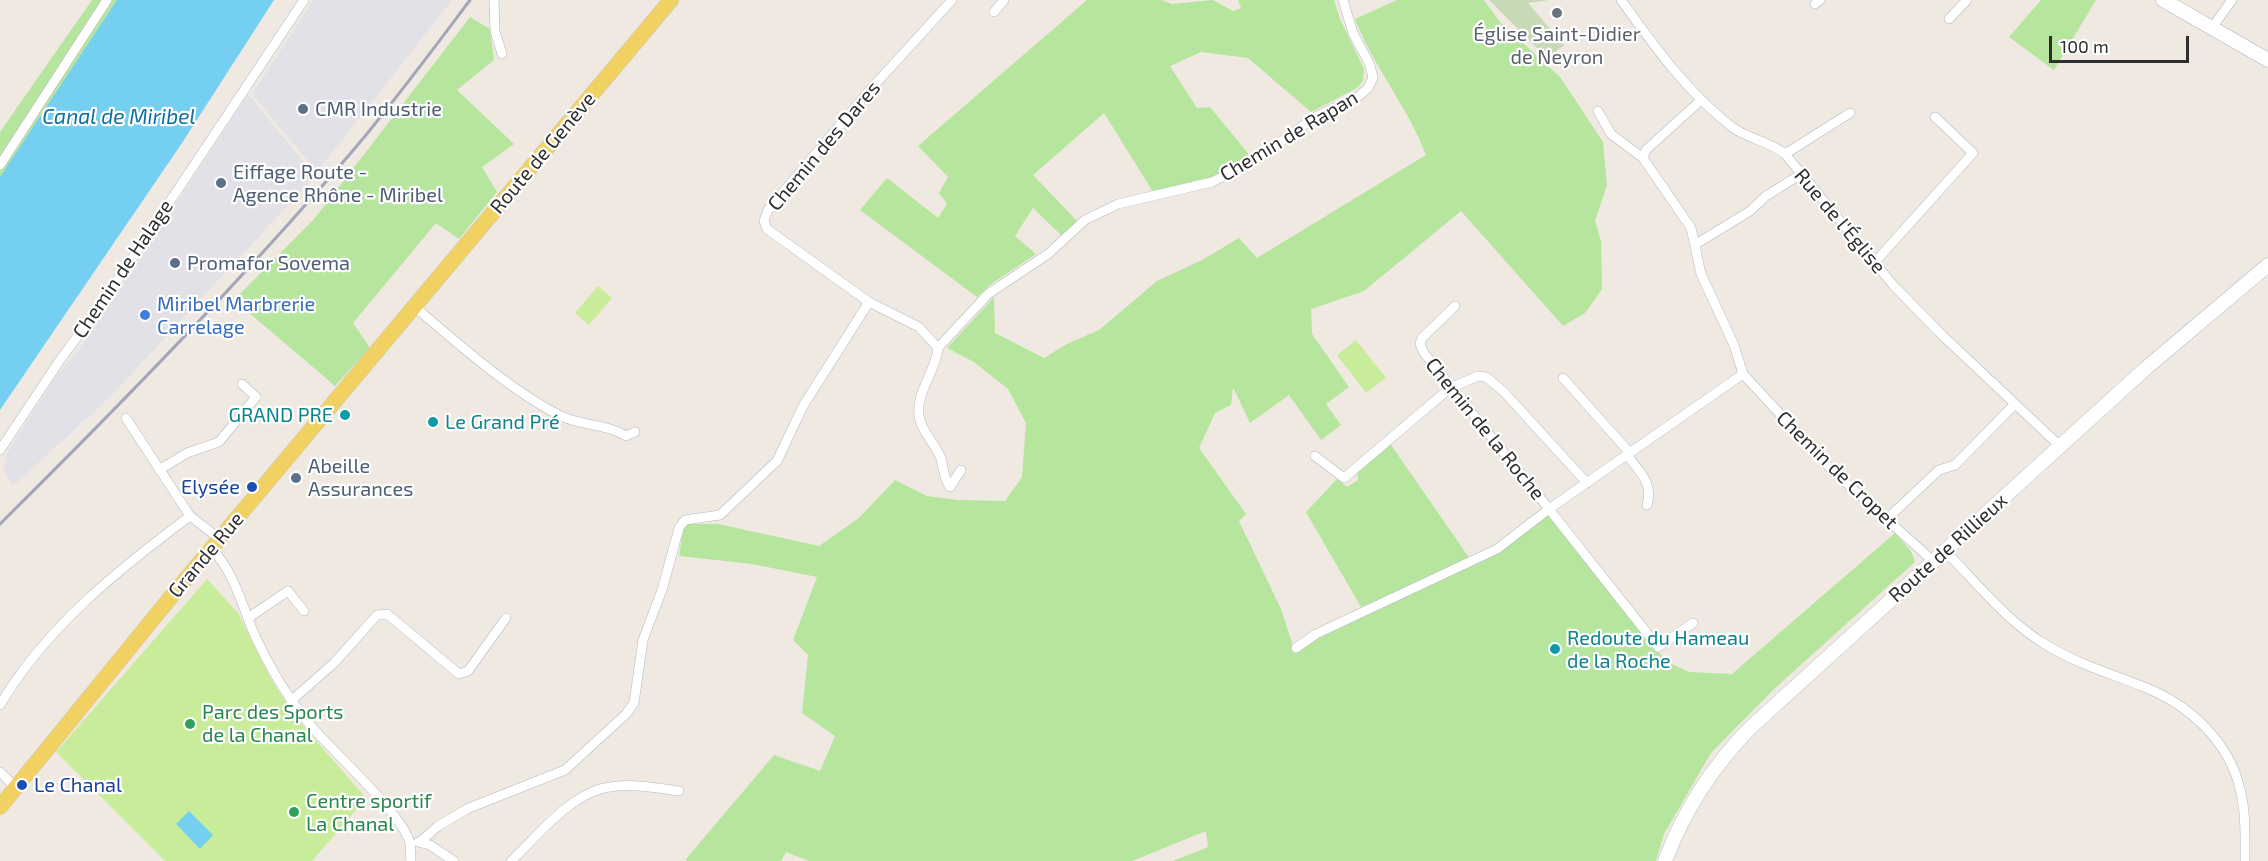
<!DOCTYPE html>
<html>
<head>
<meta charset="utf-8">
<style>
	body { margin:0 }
	#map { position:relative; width:2268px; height:861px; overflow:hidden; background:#efe9e1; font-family:"Exo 2",sans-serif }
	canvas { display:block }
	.scale { position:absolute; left:2049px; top:36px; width:140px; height:27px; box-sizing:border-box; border:3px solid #2e2e2e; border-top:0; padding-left:8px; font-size:18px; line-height:21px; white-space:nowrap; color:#2e2e2e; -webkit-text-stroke:4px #fff; paint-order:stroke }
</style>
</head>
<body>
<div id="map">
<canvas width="2268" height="861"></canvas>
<div class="scale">100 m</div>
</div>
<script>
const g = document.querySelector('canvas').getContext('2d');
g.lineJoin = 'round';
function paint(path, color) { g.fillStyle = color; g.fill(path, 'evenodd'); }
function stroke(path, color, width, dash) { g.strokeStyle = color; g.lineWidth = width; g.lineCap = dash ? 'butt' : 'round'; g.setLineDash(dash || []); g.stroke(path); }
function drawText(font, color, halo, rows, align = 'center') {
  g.font = font + ' "Exo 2",sans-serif'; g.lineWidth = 4.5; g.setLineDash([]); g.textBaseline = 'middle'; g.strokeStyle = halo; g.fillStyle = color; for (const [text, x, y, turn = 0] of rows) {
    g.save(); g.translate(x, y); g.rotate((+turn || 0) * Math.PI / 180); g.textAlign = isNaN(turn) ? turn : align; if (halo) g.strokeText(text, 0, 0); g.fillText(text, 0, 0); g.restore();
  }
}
paint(new Path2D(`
	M314,0h138l-135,172 -65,-78z
	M248,94l67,82 -205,221 -97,89 -9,-16 2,-14 5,-10 46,-71 20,-23 51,-75z`), '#e3e1e8');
paint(new Path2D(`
	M92,0h33l-125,182v-50z
	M1087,0h74l11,4 41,-4 20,11 8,-3 -3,-8h96l6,19 24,50 -1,12 -6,7 -46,24 -63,-54 -47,-6 -31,14 27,42 13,-1 41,50 -42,23 -54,15 -51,-82 -71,62 45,47 -15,15 -30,-29 -18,28 21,18 -45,30 -14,13 -117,-87 27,-32 51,40 9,-14 -8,-11 9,-16 -30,-31z
	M1397,0h87l16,22 60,55 43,65 4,43 -12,36 6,20 1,48 -17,24 -22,13 -102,-115 -97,80 -53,18 1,25 37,53 -23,17 15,21 -20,15 -32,-45 -39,28 -17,-36 -2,18 -16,8 -16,35 47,66 -7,7 42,88 12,37h10l170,-83 75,-49 118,147 23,11 43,2 163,-141 16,18 4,11 -141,127 -63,64 -47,81 -8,27h-483l35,-14 -2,-16 -74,30h-323l-23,-9 -5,9h-94l-1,-2 88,-104 46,16 15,-35 -33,-23 6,-58 -15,-15 24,-63 -65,-13 -73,-8 5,-32h34l101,22 40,-28 36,-38 32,16 30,4 48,1 17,-24 4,-54 -18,-34 -34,-27 -27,-14 47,-51 1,36 49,25 23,-14 32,-14 58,-49 45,-21 37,-22 18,20 169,-103c-18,-48 -53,-89 -71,-136z
	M2041,0h55l-42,70 -45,-33z
	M470,17l20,12 4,31 -37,30 57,54 -32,23 15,25 -38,47 -23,-16 -83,100 17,25 -35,38 -101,-86 81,-82z
	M1389,442l81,117 -109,48 -55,-95 31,-33 10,8 11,-7 -1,-11z`), '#b6e59e');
paint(new Path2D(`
	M1489,0h60l-21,3 36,42 -17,13z`), '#c8d9b8');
paint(new Path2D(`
	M598,286l14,12 -23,27 -14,-12z
	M1356,340l30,38 -20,15 -29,-38z
	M207,579l31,34 32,64 22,36 74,85 -54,63h-147l-109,-109z`), '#c9ec9a');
paint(new Path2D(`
	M117,0h157l-94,146 -180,264v-233z
	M189,811l24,24 -13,14 -24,-25z`), '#75cff0');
const street = new Path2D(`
	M494,0l1,31 7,23
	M952,0l-83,91 -101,119 -4,11 3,8 102,73 50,25 19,21 50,-54 60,-40 37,-34 33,-16 94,-22 48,-25 55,-40 44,-21 9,-8 5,-10 -3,-13 -17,-32 -10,-33
	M1621,0c33,46 66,92 111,127 16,12 37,14 53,27l109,132 49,50 118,111
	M1815,4l5,-4
	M994,12l10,-12
	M1949,19l18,-19
	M2212,28l20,-28
	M1700,101l-54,49 -3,8 48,70 10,46 33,71 9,29 88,95 102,92
	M1598,111l13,23 32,24
	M1785,154l65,-41
	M0,165l107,-165
	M1696,244l54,-33 16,-15 35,-22
	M1875,262l98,-109 -38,-36
	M414,306c43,37 97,85 147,110 21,10 46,8 65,20l9,-4
	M1455,306l-33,32 -2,6 4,9 125,156 194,-135
	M938,348c-2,23 -22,44 -19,67 1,14 15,28 21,41 4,10 3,23 10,31l11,-17
	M1563,378l67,75
	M126,418l64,98 30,23
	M0,450l58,-87 55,-76 191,-287
	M1627,455c12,16 27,29 20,50
	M1315,456l29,22 106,-90 28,-12 8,1 18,15 83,91
	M159,470l28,-17 32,-11 37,-45 -14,-13
	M1888,518l51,-48 16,-5 60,-61
	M212,549c24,26 30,58 44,89 14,30 30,57 50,82 24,30 95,91 104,123 1,5 0,12 1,18
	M1945,551c32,32 63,72 103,95 30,18 64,28 96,41 44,17 85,54 96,102 6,23 5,48 5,72
	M248,618l40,-27 16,20
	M1296,648l20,-14 181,-85 52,-40 109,138 35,-24
	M291,701l43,-38 43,-48 10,-1 72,60 9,-3 38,-53
	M0,705c46,-78 119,-136 190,-189
	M0,772l14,14
	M421,841l17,-15 31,-18 96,-38 61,-56 8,-11 9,-63 19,-50 17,-62 6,-8 35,-5 57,-54 26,-55 66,-104
	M418,842l12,3 24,16
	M511,861c27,-25 60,-69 99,-74 22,-4 47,1 69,4`);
const secondary = new Path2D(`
	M2163,0l105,60
	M1665,861c19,-51 47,-94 85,-133l395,-359 123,-104`);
const primary = new Path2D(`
	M0,807l175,-215 496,-592`);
stroke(street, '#b4b7c1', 10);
stroke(secondary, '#b4b7c1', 15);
stroke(primary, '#c9c9c9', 16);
stroke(street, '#fff', 9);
stroke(secondary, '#fff', 14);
stroke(primary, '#f2d163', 15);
stroke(new Path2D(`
	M0,524c121,-120 239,-241 350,-370 42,-49 81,-102 120,-154`), '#a3a6b8', 3);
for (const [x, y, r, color] of [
	[1557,13,6,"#6b7280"],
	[303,109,6,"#5c6f8a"],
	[221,183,6,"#5c6f8a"],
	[175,263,6,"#5c6f8a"],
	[145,315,6,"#3f7fe0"],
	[345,415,6,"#0f9aa8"],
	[433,422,6,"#0f9aa8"],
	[296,478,6,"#5c6f8a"],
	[252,487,6,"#1a4fb4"],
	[1555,649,6,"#0f9aa8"],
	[190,724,6,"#2e9e5b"],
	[22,785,6,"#1a4fb4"],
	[294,812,6,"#2e9e5b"]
]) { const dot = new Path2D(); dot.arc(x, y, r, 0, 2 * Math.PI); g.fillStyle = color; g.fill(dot); stroke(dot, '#fff', 2); }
drawText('20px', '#5b616d', '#fff', [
	["Église Saint-Didier",1557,34],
	["de Neyron",1557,57]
]);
drawText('20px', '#4e5e75', '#fff', [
	["CMR Industrie",315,109],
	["Eiffage Route -",233,172],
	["Agence Rhône - Miribel",233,195],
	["Promafor Sovema",187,263],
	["Abeille",308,466],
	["Assurances",308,489]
], 'left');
drawText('20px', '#2e2e2e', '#fff', [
	["Chemin de Rapan",1289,136,-31],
	["Chemin des Dares",824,146,-50],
	["Route de Genève",543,153,-50],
	["Rue de l'Église",1840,221,50],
	["Chemin de Halage",123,269,-56],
	["Chemin de la Roche",1485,429,51],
	["Chemin de Cropet",1837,470,44],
	["Route de Rillieux",1948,548,-42],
	["Grande Rue",206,555,-50]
]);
drawText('20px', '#366cbe', '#fff', [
	["Miribel Marbrerie",157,304],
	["Carrelage",157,327]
], 'left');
drawText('20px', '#0d838f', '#fff', [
	["GRAND PRE",333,415,"right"],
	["Le Grand Pré",445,422],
	["Redoute du Hameau",1567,638],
	["de la Roche",1567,661]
], 'left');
drawText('20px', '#164399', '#fff', [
	["Elysée",240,487],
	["Le Chanal",34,785,"left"]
], 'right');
drawText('20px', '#27864d', '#fff', [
	["Parc des Sports",202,712],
	["de la Chanal",202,735],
	["Centre sportif",306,801],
	["La Chanal",306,824]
], 'left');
drawText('italic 21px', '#0d6fa3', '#fff', [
	["Canal de Miribel",119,117]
]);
</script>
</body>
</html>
